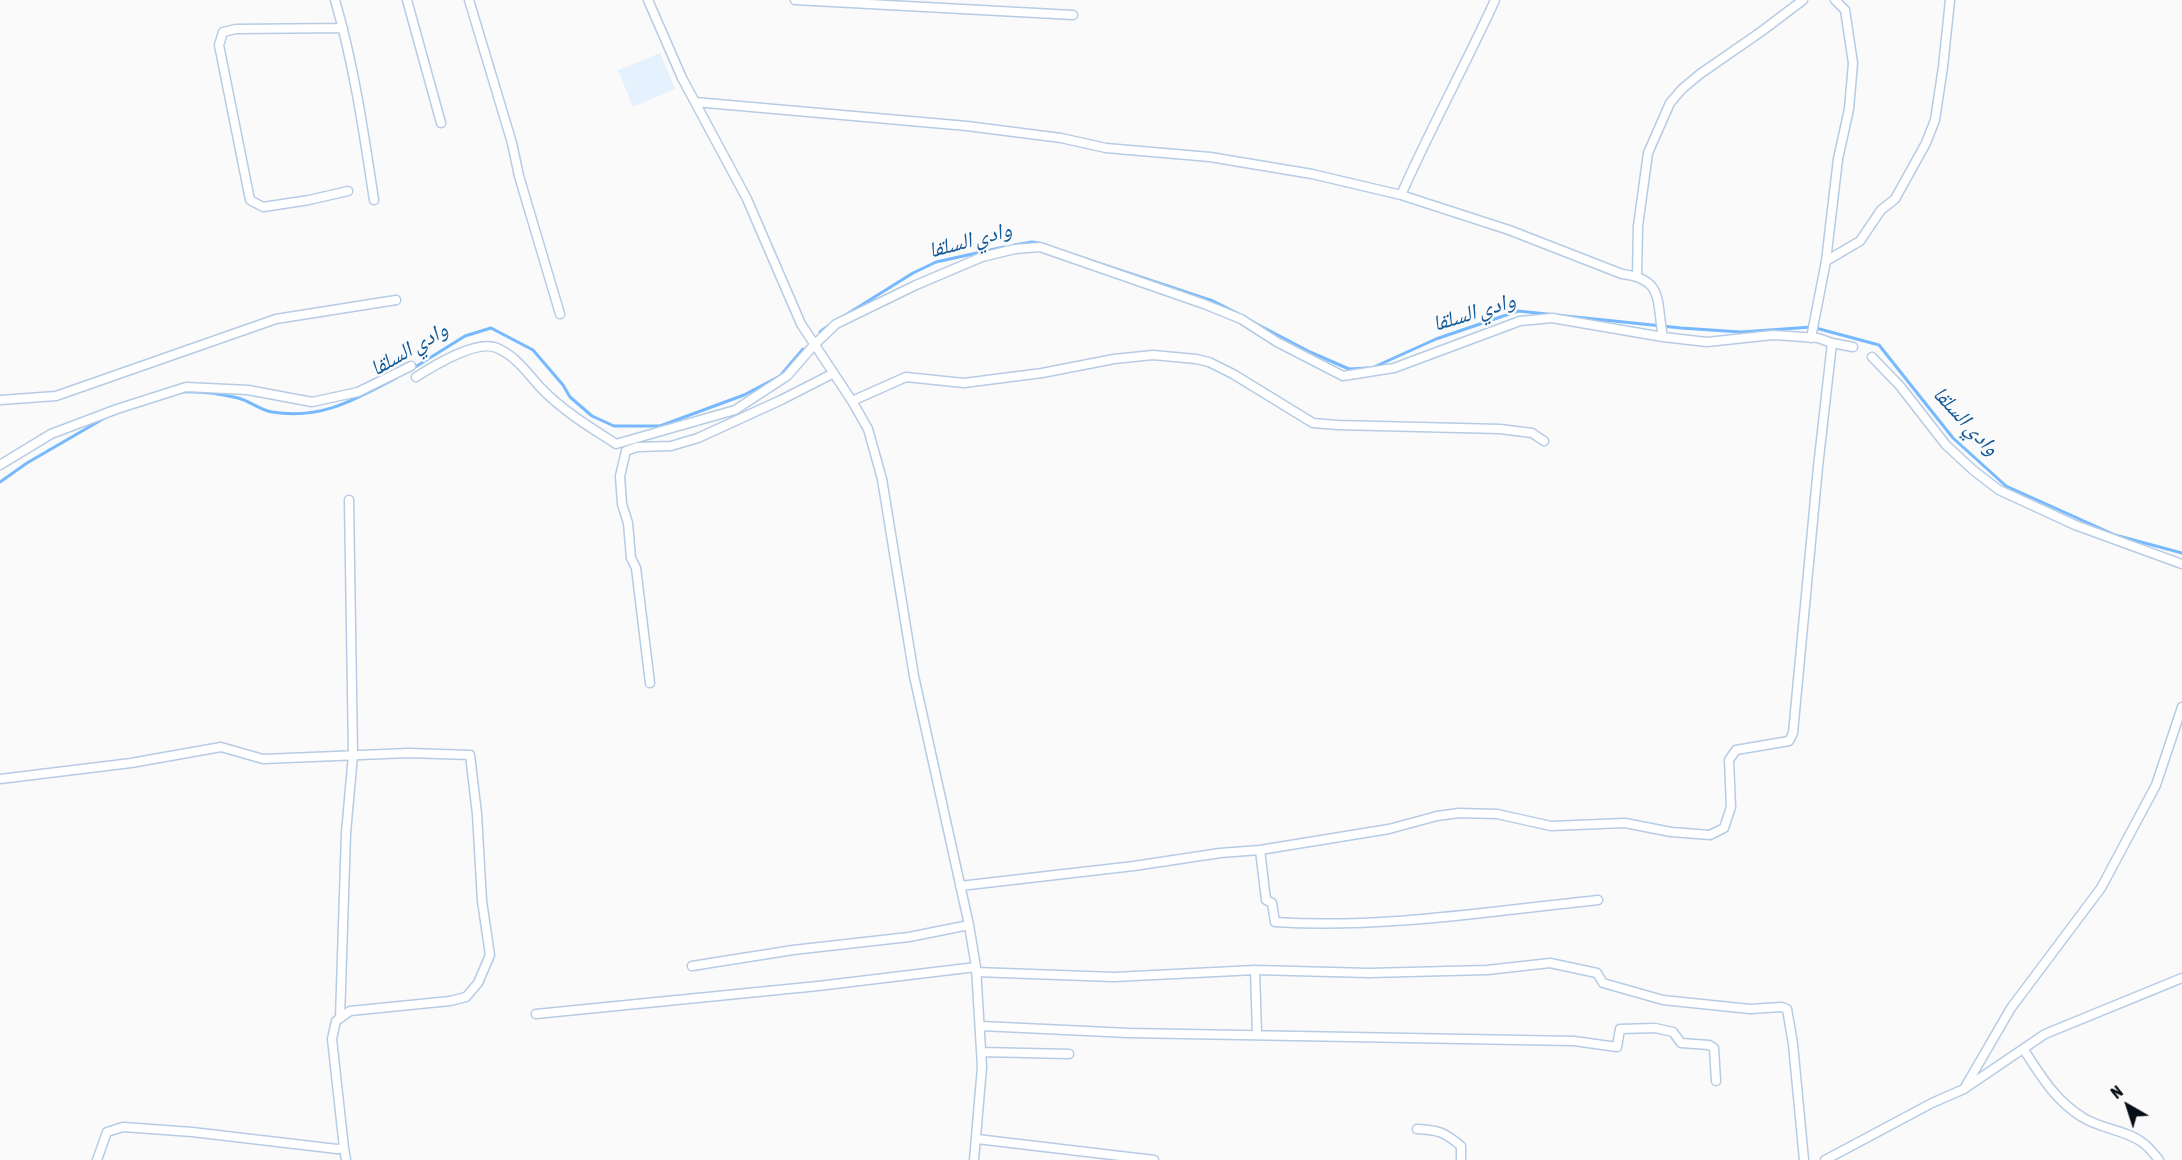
<!DOCTYPE html>
<html>
<head>
<meta charset="utf-8">
<style>
	body { margin:0 }
	#map { position:relative; width:2182px; height:1160px; overflow:hidden; background:#fafafa; font-family:"Asap Condensed",sans-serif }
	canvas { display:block }
	.north { position:absolute; left:2098px; top:1076px; width:60px; height:60px; -webkit-text-stroke:4px #fafafa; paint-order:stroke; rotate:321deg; font-size:16px; font-weight:700; line-height:24px; text-align:center; color:#070e16 }
	.north::after { content:''; display:block; margin:auto; width:21px; height:27px; background:#070e16; clip-path:polygon(50% 0,100% 100%,50% 72%,0 100%) }
</style>
</head>
<body>
<div id="map">
<canvas width="2182" height="1160"></canvas>
<div class="north">N</div>
</div>
<script>
const g = document.querySelector('canvas').getContext('2d');
g.lineJoin = 'round';
function paint(path, color) { g.fillStyle = color; g.fill(path, 'evenodd'); }
function stroke(path, color, width, dash) { g.strokeStyle = color; g.lineWidth = width; g.lineCap = dash ? 'butt' : 'round'; g.setLineDash(dash || []); g.stroke(path); }
function drawText(font, color, halo, rows, align = 'center') {
  g.font = font + ' "Asap Condensed","Noto Naskh Arabic",sans-serif'; g.lineWidth = 5; g.setLineDash([]); g.textBaseline = 'middle'; g.strokeStyle = halo; g.fillStyle = color; for (const [text, x, y, turn = 0] of rows) {
    g.save(); g.translate(x, y); g.rotate((+turn || 0) * Math.PI / 180); g.textAlign = isNaN(turn) ? turn : align; if (halo) g.strokeText(text, 0, 0); g.fillText(text, 0, 0); g.restore();
  }
}
paint(new Path2D(`
	M660,53l15,36 -42,18 -15,-37z`), '#e5f1fd');
stroke(new Path2D(`
	M1014,245l18,-3 7,1
	M1074,255l139,46 24,12
	M844,316l69,-43 23,-11 68,-15
	M1251,321l59,31 39,17 19,-1
	M820,332l8,-6
	M1374,367l62,-28 82,-28 163,17 60,4 71,-5 67,18 74,93 53,48 109,49 67,18
	M412,369l53,-33 26,-8 42,22 30,35 7,12 22,19 22,10h46l84,-31 36,-19 23,-27
	M182,392c17,-1 39,2 56,6 12,3 22,12 34,14 49,8 82,-12 124,-34
	M0,482l27,-19 81,-47`), '#77b9ff', 3);
const street = new Path2D(`
	M335,0c19,65 29,134 39,200
	M407,0l34,123
	M469,0l43,143 7,33 41,138
	M648,0l34,78 65,121 54,125 51,77 16,28 14,50 32,197 55,249 7,42 6,100 -8,93
	M795,0l278,15
	M343,28l-107,1 -13,3 -4,13 31,155 13,7 46,-7 39,-9
	M695,102l272,24 94,12 45,10 104,9 102,17 89,21 108,35 113,44c43,5 34,28 41,63
	M1401,195c29,-66 64,-129 94,-195
	M1826,261l34,-20 21,-31 14,-11 31,-56 9,-23 8,-53 7,-67
	M1637,276l1,-50 10,-73 22,-50 12,-14 18,-15 62,-43 41,-31
	M1811,338l15,-77 12,-102 11,-50 4,-46 -8,-53 -10,-10
	M1872,357l28,29 46,59 27,25 26,20 76,35 107,39
	M416,377c17,-11 61,-38 81,-29 19,8 31,26 44,40 22,23 49,39 75,56l119,-34 52,-34 27,-31 22,-21 80,-39 66,-28 33,-8 25,-2 164,57 37,15 36,23 66,34 51,-8 126,-47 32,-3 111,19 44,5 66,-7 45,3 14,5 21,4
	M0,400l56,-4 220,-77 120,-19
	M852,401l54,-24 58,6 78,-10 72,-14 39,-4 43,4 13,3 24,12 80,49 25,2 162,4 32,4 12,8
	M0,465l51,-31 66,-25 69,-22 62,3 64,12 46,-10 53,-26
	M650,683l-14,-115 -5,-10 -3,-35 -6,-19 -2,-28 6,-25 11,-4 34,-1 27,-8 83,-38 51,-26
	M0,779l131,-16 90,-16 42,12 146,-6 61,2 7,59 5,87 8,54 -12,28 -12,14 -16,4 -100,10 -14,10 -4,18 12,109 -7,1 -145,-17 -69,-5 -16,5 -10,28
	M1260,850l6,50 6,3 3,19c108,7 216,-11 323,-22
	M960,886l174,-20 86,-13 40,-3 129,-21 48,-13 22,-3 38,1 54,12 74,-3 46,9 39,3 14,-7 7,-21 -2,-47 7,-10 53,-9 4,-8 25,-266 14,-124
	M692,966l101,-16 116,-13 60,-12
	M1255,970l2,64
	M976,972l138,5 141,-7 114,3 118,-3 63,-7 47,10 6,10 60,17 87,9 32,-2 5,2 6,35 11,116
	M536,1014l282,-28 158,-19
	M340,1018l6,-185 7,-78 -4,-255
	M981,1026l148,7 445,8 43,6 3,-18 35,-1 18,4 8,11 28,2 5,3 2,33
	M2024,1050c17,26 31,50 58,67 18,12 45,13 61,26 6,4 11,11 16,17
	M982,1052l87,2
	M1964,1089l47,-81 90,-120 55,-103 26,-78
	M1417,1129c22,1 27,3 44,17v14
	M977,1139l177,21
	M344,1148l2,12
	M1825,1160l107,-57 32,-14 81,-55 137,-56`);
stroke(street, '#b6cce4', 11);
stroke(street, '#fff', 8);
drawText('italic 22px', '#115896', '#fafafa', [
	["وادي السلقا",970,240,-15],
	["وادي السلقا",1474,312,-17],
	["وادي السلقا",409,349,-30],
	["وادي السلقا",1966,421,47]
]);
</script>
</body>
</html>
